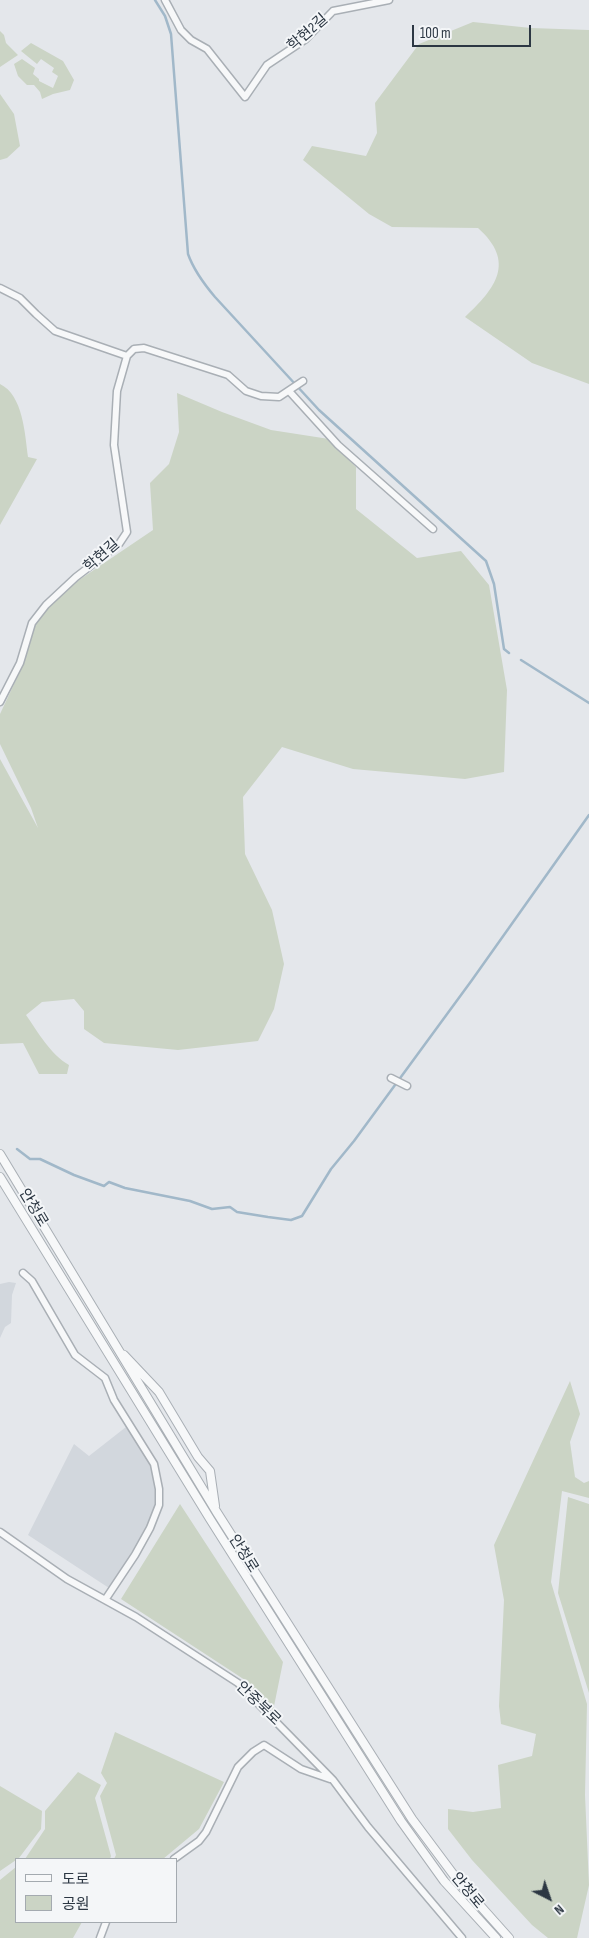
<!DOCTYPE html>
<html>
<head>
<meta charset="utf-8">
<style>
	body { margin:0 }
	#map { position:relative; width:589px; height:1938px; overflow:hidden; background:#e4e7eb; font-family:"Sofia Sans Condensed","Noto Sans KR",sans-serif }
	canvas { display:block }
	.legend { position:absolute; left:15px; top:1858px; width:162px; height:65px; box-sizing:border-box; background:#f4f6f8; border:1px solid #a4aab0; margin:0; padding:6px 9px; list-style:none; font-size:15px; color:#2c3743 }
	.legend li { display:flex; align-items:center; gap:10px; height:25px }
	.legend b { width:25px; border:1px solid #a4aab0 }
	.north { position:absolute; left:524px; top:1873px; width:50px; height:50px; -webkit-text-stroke:4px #f4f6f8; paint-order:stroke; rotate:139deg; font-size:14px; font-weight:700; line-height:20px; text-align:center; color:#2c3743 }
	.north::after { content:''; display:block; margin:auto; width:18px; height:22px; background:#2c3743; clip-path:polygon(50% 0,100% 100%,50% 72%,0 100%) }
	.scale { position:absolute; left:412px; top:25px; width:119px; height:22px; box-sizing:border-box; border:2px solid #2c3743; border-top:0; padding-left:6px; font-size:15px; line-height:18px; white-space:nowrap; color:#2c3743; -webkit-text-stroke:4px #f4f6f8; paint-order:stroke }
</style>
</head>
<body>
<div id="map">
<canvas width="589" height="1938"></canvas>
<ul class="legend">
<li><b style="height:6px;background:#f7f8f9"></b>도로</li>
<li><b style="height:14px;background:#cbd4c5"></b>공원</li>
</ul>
<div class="north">N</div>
<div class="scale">100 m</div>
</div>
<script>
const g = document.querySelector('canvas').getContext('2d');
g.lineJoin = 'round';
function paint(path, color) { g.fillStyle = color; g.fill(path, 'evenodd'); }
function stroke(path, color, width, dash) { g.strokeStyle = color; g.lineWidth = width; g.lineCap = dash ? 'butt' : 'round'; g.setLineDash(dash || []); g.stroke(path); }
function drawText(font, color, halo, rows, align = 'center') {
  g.font = font + ' "Sofia Sans Condensed","Noto Sans KR",sans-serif'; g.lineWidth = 4; g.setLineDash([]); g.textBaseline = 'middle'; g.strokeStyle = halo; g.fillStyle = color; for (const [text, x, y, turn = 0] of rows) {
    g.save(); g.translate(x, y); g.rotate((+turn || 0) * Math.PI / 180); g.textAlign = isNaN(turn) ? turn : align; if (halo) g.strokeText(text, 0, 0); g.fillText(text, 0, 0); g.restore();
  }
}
paint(new Path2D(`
	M9,1282l7,1 -4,12 -1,28 -6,4 -5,11v-54z
	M126,1427l27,38 3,26v14l-10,25 -11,21 -26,37 -81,-53 46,-91 15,12z`), '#d2d7dd');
paint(new Path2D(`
	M473,22l58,6 58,2v354l-57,-21 -67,-46c31,-29 51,-55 13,-89l-86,-1 -23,-13 -66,-54 9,-14 54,10 11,-23 -2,-30 44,-59z
	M0,31l4,4 2,8 12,12 -18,12z
	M31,43l32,18 11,19 -4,10 -17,4 -11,5 -2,-7 -6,-7h-7l-9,-9 -4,-12 8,-5 13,9 -2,6 6,5v2l14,7 5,-12 -6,-4 2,-4 -13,-9 -4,5 -16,-13z
	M0,94l14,20 6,32 -13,12 -7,2z
	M0,384c23,11 25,50 28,73l9,2 -37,66z
	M177,393l45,19 49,18 58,9 27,28v42l61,49 44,-7 28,34 18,105 -3,82 -39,7 -112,-10 -71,-22 -39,50 2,57 27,56 12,54 -10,45 -16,32 -80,9 -74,-7 -20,-14v-18l-10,-12 -32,3 -16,13c12,17 24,39 43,50l-2,9h-28l-16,-31 -23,1v-285l38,69 -7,-20 -31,-64v-30l23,-49 12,-41 13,-16 31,-28 74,-50 -3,-47 19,-19 10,-32z
	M570,1381l10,33 -10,28 5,35 9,6 5,-2v17l-27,-7 -11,91 36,122 -2,91 4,90 -12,53h-29l-16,-13 -60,-65 -24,-31v-20l25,3 28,-4 -3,-43 34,-9 4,-22 -35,-10 -2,-18 5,-106 -10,-55z
	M568,1497l21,7v189l-31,-100z
	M180,1504l103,158 -10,49 -28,-31 -124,-81z
	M115,1732l109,50 -25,47 -36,30h-49l2,-4 -16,-59 7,-13 -6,-10z
	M78,1772l23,13 -6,13 16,58 -1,3h-85l20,-30v-18z
	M0,1786l42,25 -1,18 -22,29 -19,13z
	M16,1867v55h66l-9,16h-73v-58z`), '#cbd4c5');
stroke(new Path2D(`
	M155,0l10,16 6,18 17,220c6,17 16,30 27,43l104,113 167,151 8,23 10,65 5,4
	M521,660l68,43
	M17,1149l13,10h10l34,16 30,11 5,-4 16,6 65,13 22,8 18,-2 7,5 31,5 23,3 11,-4 29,-47 23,-28 118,-161 117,-165`), '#a1b8c9', 2.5);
const minor = new Path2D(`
	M165,0l16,30 10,10 16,9 38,48 22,-32 39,-26 27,-28 56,-11
	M0,288l20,10 16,16 19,17 72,25 7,-7 10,-1 84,27 18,16 15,5 18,1 24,-16
	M289,391l49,54 95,84
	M0,702l20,-39 12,-40 14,-18 30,-28 43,-33 8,-12 -13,-87 3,-54 10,-35
	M391,1078l16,8
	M23,1273l9,8 43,74 30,23 9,22 40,64 5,25v16l-9,23 -15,27 -30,45
	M0,1532l67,47 69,38 102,66 95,97 35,47 94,111
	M174,1859l25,-18 7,-9 32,-65 15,-15 11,-7 37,24 29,10
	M100,1938l6,-16`);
const tertiary = new Path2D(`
	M0,1154l216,357 196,308 47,63 50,56
	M0,1177l210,342 191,302 43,60 52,57
	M124,1355l35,37 39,65 12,14 5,35`);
stroke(minor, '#a9afb5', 9);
stroke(tertiary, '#a9afb5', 10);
stroke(minor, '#f7f8f9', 6);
stroke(tertiary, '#f7f8f9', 8);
drawText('15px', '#2c3743', '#f4f6f8', [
	["학현2길",308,33,-41],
	["학현길",102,556,-41],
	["안청로",33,1208,59],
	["안청로",243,1554,58],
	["안중북로",258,1704,44],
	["안청로",467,1891,50]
]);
</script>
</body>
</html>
